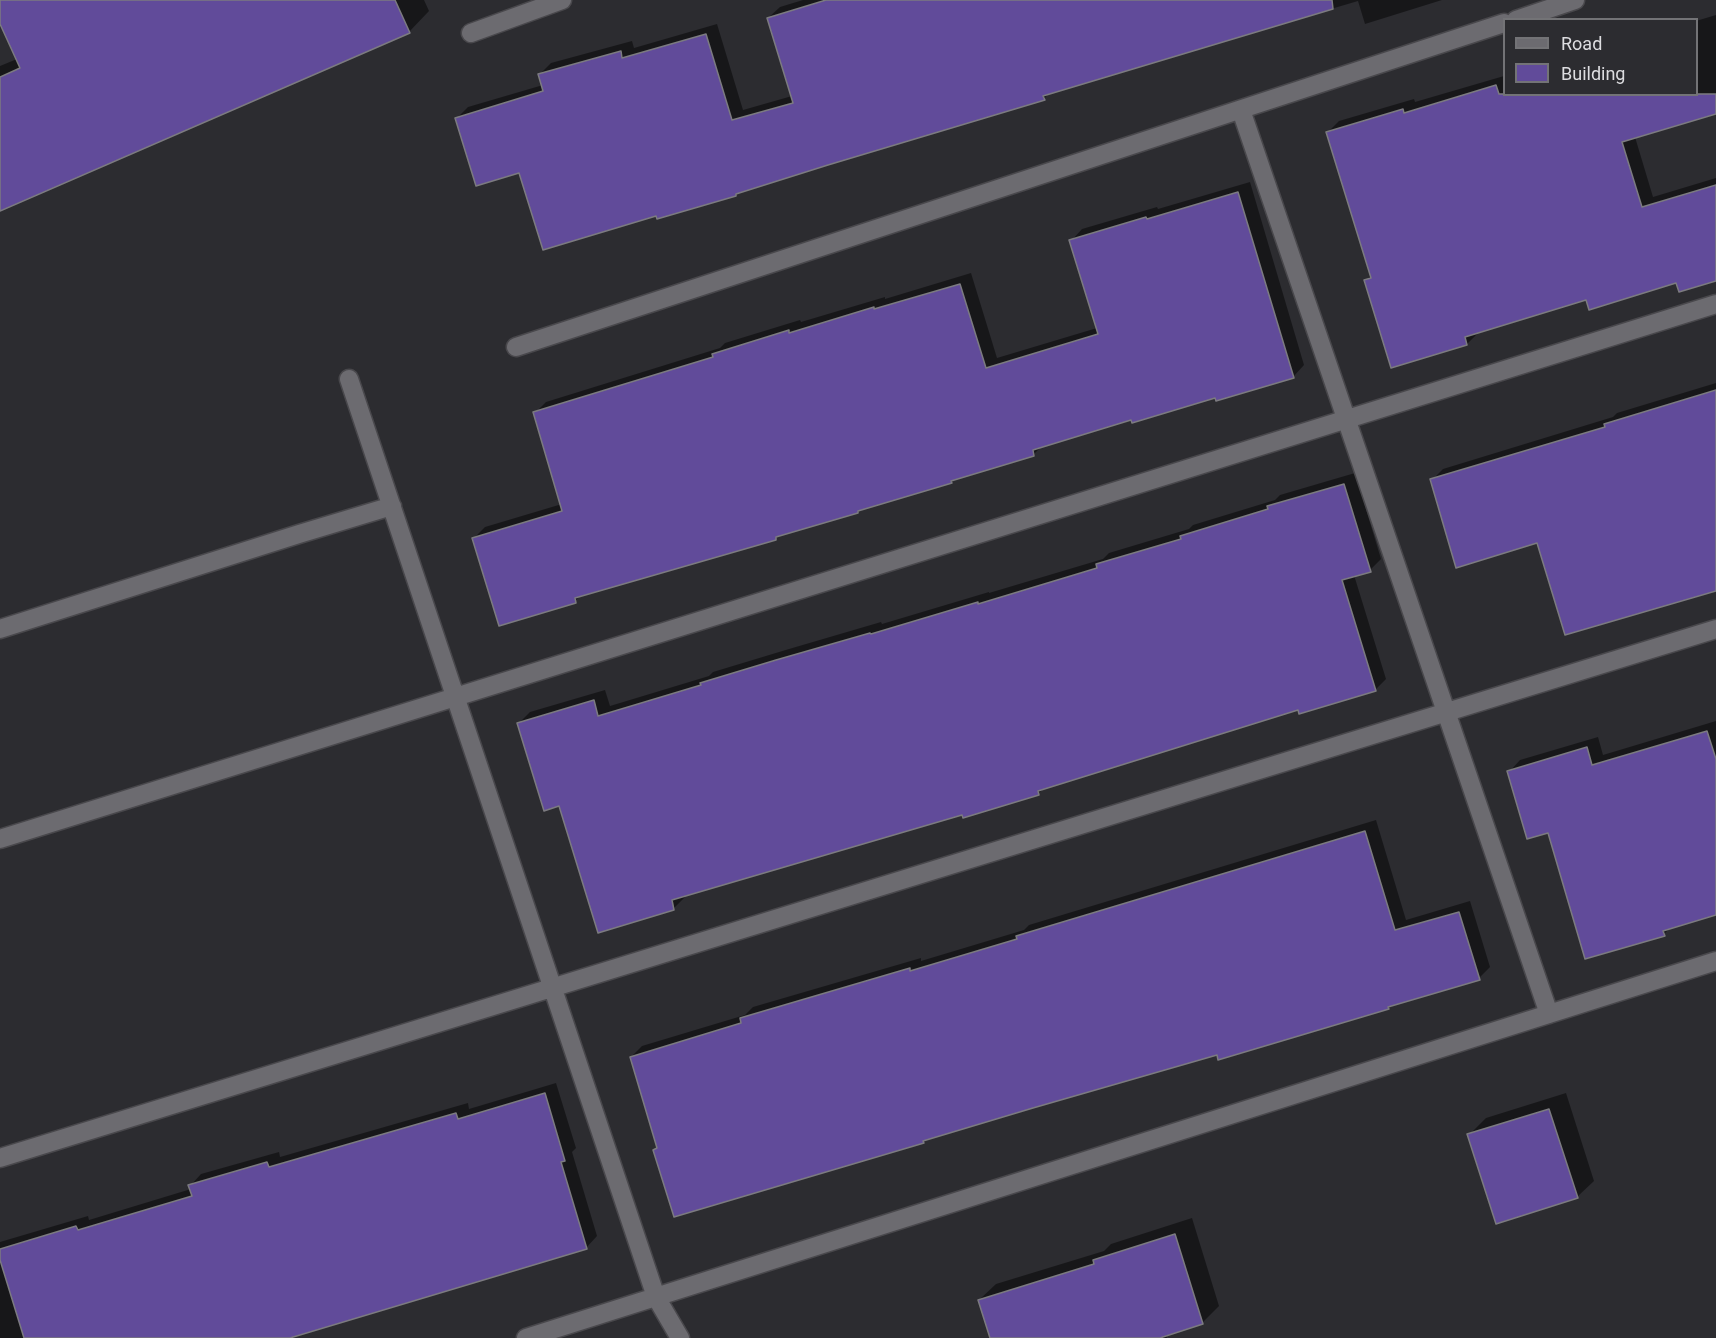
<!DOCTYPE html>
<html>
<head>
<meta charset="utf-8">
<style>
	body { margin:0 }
	#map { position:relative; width:1716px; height:1338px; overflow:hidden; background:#2c2c30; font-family:Roboto,sans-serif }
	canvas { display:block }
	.legend { position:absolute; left:1503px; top:18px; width:195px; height:78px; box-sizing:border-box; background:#2c2c30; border:2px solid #737376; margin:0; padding:8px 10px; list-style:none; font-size:18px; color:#dddde0 }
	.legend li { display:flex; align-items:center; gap:12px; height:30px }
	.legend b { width:30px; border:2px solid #737376 }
</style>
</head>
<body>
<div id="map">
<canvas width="1716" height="1338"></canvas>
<ul class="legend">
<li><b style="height:8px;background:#6c6b70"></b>Road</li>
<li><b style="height:16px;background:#614b9a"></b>Building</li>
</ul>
</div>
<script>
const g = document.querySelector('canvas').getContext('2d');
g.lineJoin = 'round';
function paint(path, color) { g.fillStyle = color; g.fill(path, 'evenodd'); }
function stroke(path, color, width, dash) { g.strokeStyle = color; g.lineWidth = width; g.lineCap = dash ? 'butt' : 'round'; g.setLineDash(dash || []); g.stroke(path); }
paint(new Path2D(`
	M0,0h424l5,11 -20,21 -409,177v-143l17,-7 -17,-39z
	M803,0h639l-77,24 -7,-23 -308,91 -6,7 -387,115 -137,-43 -63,-53 11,-11 75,-22 -3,-11 11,-11 81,-22 2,7 83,-24 26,86 49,-14 -24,-78 12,-11z
	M1716,15v97l-81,25 18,60 63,-19v101l-39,2 -90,18 -109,34 -11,11 -101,-63 5,-6 -43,-143 11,-11 75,-22 1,3 89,-26v18h192v-73z
	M1250,182l54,183 -11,12 -161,41 -90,28 -8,8 -173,55 -3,3 -78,22 -4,4 -195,57 -6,6 -101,-63 11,-11 77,-23 -27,-91 11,-11 174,-54 5,-5 75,-23 1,2 84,-25v2l86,-26 26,85 100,-30 -26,-87 11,-12 75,-22 1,2z
	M1716,383v206l-178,-47 -106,-62 11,-11 170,-52 4,-4z
	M1355,473l26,86 -11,11 -16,5 32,104 -11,11 -76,18 -254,79 -7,7 -75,19 -279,82 1,2 -11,11 -114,-103 -41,-82 11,-11 75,-22 5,16 99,-30 4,-4 76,-23 92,-27 1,2 107,-32v1l114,-34 6,-6 80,-24 4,-4 82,-25 5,-5z
	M1716,721v192l-45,14 -7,7 -115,-103 -40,-59 11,-12 78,-23 5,18z
	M1376,820l30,100 64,-19 20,66 -11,11 -88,27 -3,3 -170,45 -563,97 3,-4 -27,-89 11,-11 103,-31 8,-8 168,-49v3l103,-31 5,-5z
	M556,1083l20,65 -4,4 25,84 -11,12 -302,90h-284v-96l88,-26 1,4 102,-31 -1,-3 11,-12 78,-22 1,5 188,-54 1,6z
	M1566,1093l28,88 -17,16 -108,-62 17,-17z
	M1192,1218l27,88 -17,17 -36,11 1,4h-176l-12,-38 17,-16 108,-33 7,-7z`), '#0007');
const building = new Path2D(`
	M0,0h395l15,33 -410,178v-134l20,-9 -20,-44z
	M826,0h506l1,9 -290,87 2,4 -217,65 -92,29v2l-79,23 -1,-3 -113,34 -24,-77 -43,13 -21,-68 88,-27 -5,-17 83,-23 1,7 84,-24 26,86 61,-17 -26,-85z
	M1496,85l3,9h217v20l-94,28 20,65 74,-22v96l-37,11 -3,-9 -87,27 -3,-10 -121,37 2,8 -76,23 -27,-88 7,-2 -45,-146 77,-23 1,4z
	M1238,192l56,186 -78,23 -1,-3 -83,25 -1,-3 -98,30 1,6 -83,25 1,2 -94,28v2l-82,24v3l-201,58 1,5 -77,23 -27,-88 90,-27 -29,-99 180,-55 -1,-3 77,-24v3l85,-26v2l86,-25 26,84 112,-34 -29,-94 77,-23 1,2z
	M1716,390v201l-151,44 -28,-92 -81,25 -26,-89 175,-52 -1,-3z
	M1344,484l27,88 -29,8 34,111 -77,23 -1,-4 -260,81 1,4 -76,23 -1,-3 -290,85 2,10 -76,23 -39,-127 -15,5 -27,-88 77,-23 4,16 103,-31 -1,-2 76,-23 94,-27 1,1 107,-32v2l119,-36 -1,-4 85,-25 -1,-3 88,-27 -1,-3z
	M1707,731l9,28v156l-53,16 2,5 -80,23 -37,-126 -21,6 -20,-68 80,-24 5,18z
	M1365,831l30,99 64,-18 21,68 -92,27 1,2 -171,51 -1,-5 -184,53 -110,33 1,2 -250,74 -21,-67 4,-2 -27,-91 111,-34 -1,-5 170,-50v3l107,-32 -1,-3z
	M545,1093l20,68 -4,1 26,87 -297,89h-266l-24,-78v-11l76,-23 2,4 114,-34 -4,-11 79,-23 2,5 187,-54 2,6z
	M1549,1109l29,89 -82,26 -29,-90z
	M1175,1234l28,90 -43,14h-170l-12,-38 116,-36 -1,-4z`);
paint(building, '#614b9a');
stroke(building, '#7c7b80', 1.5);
const street = new Path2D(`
	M1516,20l59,-20
	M471,33l91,-33
	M1241,110l308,904
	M516,347l988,-324
	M349,379l307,918 24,41
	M0,629l299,-95 93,-28
	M0,839l1716,-535
	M0,1158l1716,-529
	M526,1338l1190,-377`);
stroke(street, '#49484c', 21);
stroke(street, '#6c6b70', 18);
</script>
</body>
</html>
